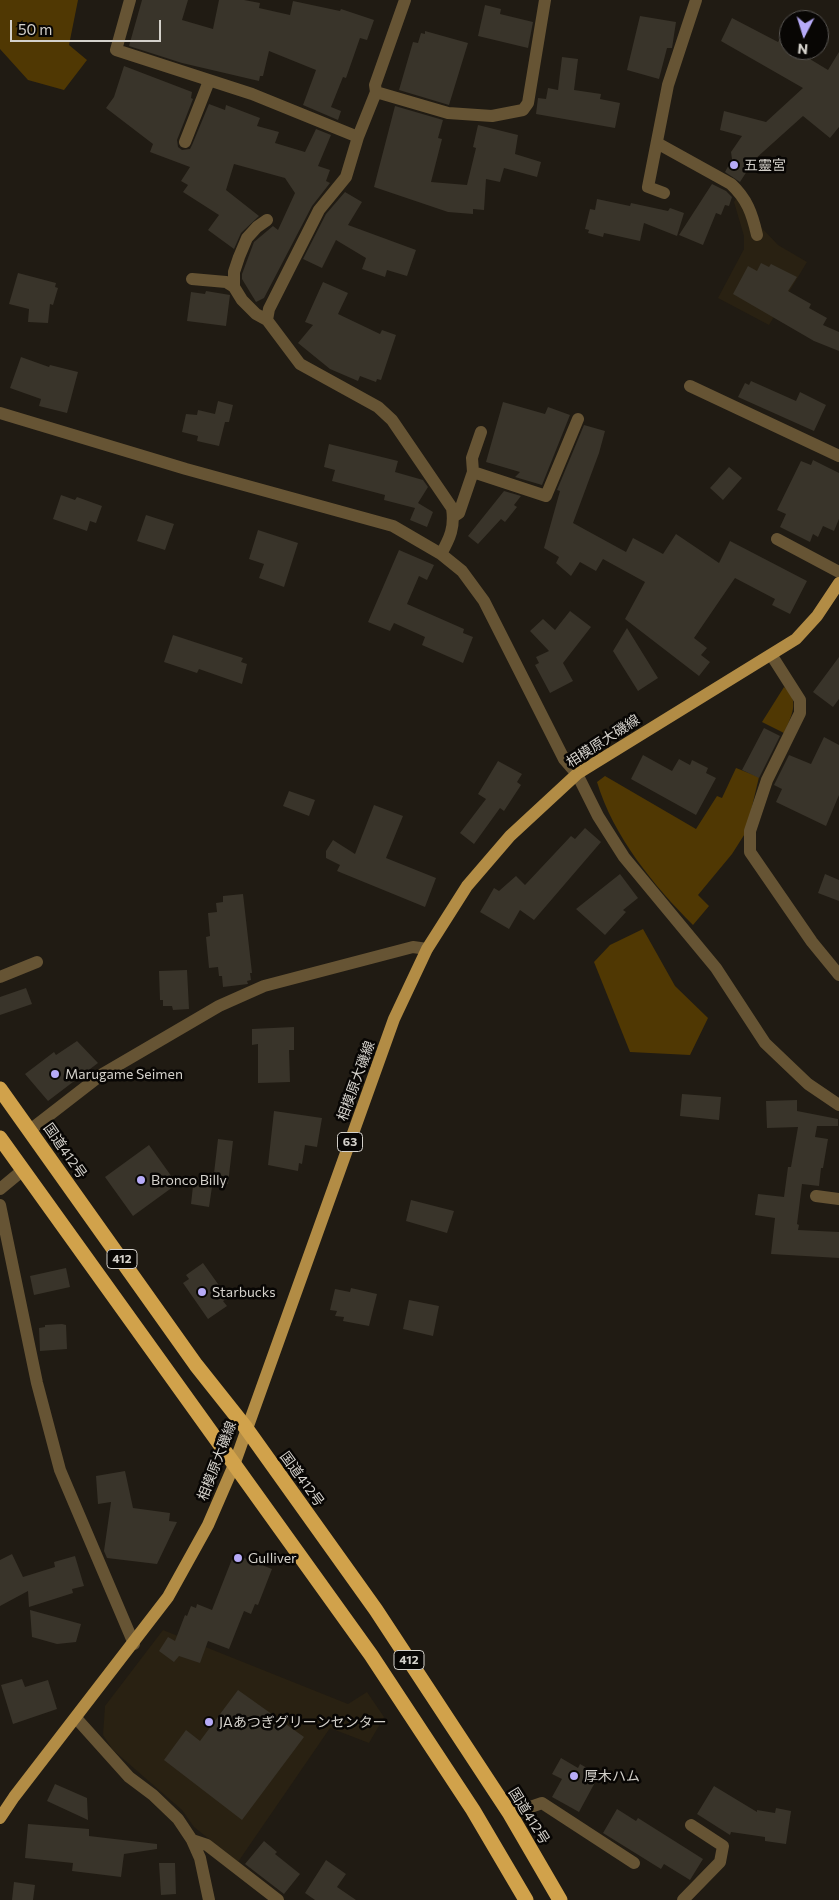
<!DOCTYPE html>
<html>
<head>
<meta charset="utf-8">
<style>
	body { margin:0 }
	#map { position:relative; width:839px; height:1900px; overflow:hidden; background:#201b13; font-family:Commissioner,sans-serif }
	canvas { display:block }
	.north { position:absolute; left:779px; top:10px; width:50px; height:50px; box-sizing:border-box; background:#080604; border:1px solid #5a5754; border-radius:50%; rotate:185deg; font-size:14px; font-weight:700; line-height:20px; text-align:center; color:#d4d1cb }
	.north::after { content:''; display:block; margin:auto; width:18px; height:22px; background:#b7abf8; clip-path:polygon(50% 0,100% 100%,50% 72%,0 100%) }
	.scale { position:absolute; left:10px; top:20px; width:151px; height:22px; box-sizing:border-box; border:2px solid #d4d1cb; border-top:0; padding-left:6px; font-size:15px; line-height:18px; white-space:nowrap; color:#d4d1cb; -webkit-text-stroke:4px #080604; paint-order:stroke }
</style>
</head>
<body>
<div id="map">
<canvas width="839" height="1900"></canvas>
<div class="north">N</div>
<div class="scale">50 m</div>
</div>
<script>
const g = document.querySelector('canvas').getContext('2d');
g.lineJoin = 'round';
function paint(path, color) { g.fillStyle = color; g.fill(path, 'evenodd'); }
function stroke(path, color, width, dash) { g.strokeStyle = color; g.lineWidth = width; g.lineCap = dash ? 'butt' : 'round'; g.setLineDash(dash || []); g.stroke(path); }
function drawText(font, color, halo, rows, align = 'center') {
  g.font = font + ' Commissioner,"Noto Sans JP",sans-serif'; g.lineWidth = 5; g.setLineDash([]); g.textBaseline = 'middle'; g.strokeStyle = halo; g.fillStyle = color; for (const [text, x, y, turn = 0] of rows) {
    g.save(); g.translate(x, y); g.rotate((+turn || 0) * Math.PI / 180); g.textAlign = isNaN(turn) ? turn : align; if (halo) g.strokeText(text, 0, 0); g.fillText(text, 0, 0); g.restore();
  }
}
paint(new Path2D(`
	M741,191l17,33 20,21 29,17 -38,63 -51,-27 26,-49v-13l-10,-34z
	M163,1630l185,74 19,-12 17,25 -15,26 -39,-15 -92,134 -44,-35 -12,-17 -69,-60 -10,-15 2,-29z`), '#292112');
paint(new Path2D(`
	M0,0h78l-9,45 18,15 -23,30 -36,-10 -28,-31z
	M784,687c17,13 7,30 0,46l-22,-11z
	M736,768l23,9 -13,55 -14,22 -34,41 11,11 -16,19c-39,-39 -80,-89 -96,-143l8,-6 91,53 21,-33 5,2z
	M643,929l32,57 33,32 -18,37 -60,-3 -36,-90 16,-17z`), '#503803');
paint(new Path2D(`
	M142,0h46l-6,20 31,9 6,-29h25l16,3 -1,5 31,7 3,-14 47,10 1,-2 33,11 -7,20 -7,-2 -14,40 -3,-1 -12,30 10,4 -3,9 -35,-15 13,-35 -47,-19 -6,25h-3l-1,5 -77,-18 -53,-17z
	M485,5l16,4 -1,5 33,8 -5,26 -50,-12z
	M640,16l36,6 -4,26h-5l-8,31 -32,-9z
	M732,18l46,24 11,-19v27h6l33,20 11,-18v75l-9,11 -27,-22 -49,44 -14,22 -15,-10 7,-13 -1,-7 11,-16 -22,-6 4,-19 42,11 37,-34 -82,-47z
	M425,31l43,12 -19,62 -50,-15 14,-48 5,1 3,-10 4,1z
	M562,57l16,2 -4,31 27,4 -1,5 20,4 -5,25 -79,-14 2,-16 8,1 2,-11 10,2z
	M124,66l68,26 -1,6 2,1 -16,41 1,7 4,3 8,-1 2,-4 17,-41 16,6 1,-5 34,13 -3,8 22,6 -4,11 30,9 11,-23 15,6 -13,31 12,4 -4,11 4,2 -18,23 -48,92 -8,4 -14,-23v-5l12,-32 19,-16 5,4 17,-37 -10,-15 -51,-14 -8,26 33,26 -18,17 -7,16 -26,-19 11,-15 -36,-23 5,-7 -7,-4 9,-14 -40,-15 3,-8 -47,-36 8,-11z
	M395,106l48,14 -5,18 4,1 -11,43 36,3 9,-37 -3,-1 5,-22 40,10 -3,19 26,8 -4,15 -33,-9 -4,14 -14,-3 -2,31 -11,-1v5l-25,-2 -74,-25z
	M712,184l14,7 6,6 -3,9 -4,-1 -4,10 -5,-2 -13,32 -24,-10z
	M345,192l17,10 -14,23 68,25 -9,26 -20,-6 -2,7 -23,-8 4,-11 -30,-18 -14,28 -19,-9 23,-45z
	M597,199l33,7 1,-3 37,8 2,-3 14,5 -7,23 -33,-13 -4,18 -36,-8 -1,4 -15,-4 1,-3 -4,-1 5,-20 5,1z
	M761,263l8,4 2,-3 26,13 -9,14 23,13 -2,4 18,10 -4,7 16,7v19l-25,-10 -81,-47 15,-28 9,5z
	M18,273l38,10 -1,4 3,1 -5,17 -3,-1 -2,19 -20,-1 1,-13 -20,-5z
	M323,282l25,11 -10,21 42,20 2,-4 14,5 -15,45 -4,-1 -1,3 -16,-6 -2,5 -28,-12 -32,-26 15,-18 -8,-3z
	M206,291l24,4 -4,31 -39,-5 4,-29 14,2z
	M21,357l28,10 1,-2 28,7 -11,41 -28,-7 2,-7 -31,-11z
	M751,381l45,20 4,-9 26,13 -12,26 -76,-34 7,-14 4,2z
	M218,401l15,4 -4,17h-4l-6,24 -22,-5 1,-5 -16,-4 4,-18 11,1 1,-5 17,4z
	M503,402l42,12 3,-7 22,8 -28,70 -27,-8 5,-5 -34,-10z
	M584,425l21,6 -6,22 -26,70 53,29 7,-14 30,16 13,-20 43,29 11,-22 77,40 -17,33 -18,-9 3,-6 -40,-21 -41,60 13,10 -6,7 9,7 -11,14 -74,-57 20,-37 -42,-23 -7,12 -16,-9 -9,14 -15,-13 3,-6 -15,-9 16,-57 -3,-1z
	M329,444l69,17 -3,11 28,8 5,7 -10,16 15,9 -6,15 -17,-7 5,-12 -31,-8 1,-5 -53,-14 3,-11 -11,-3z
	M813,460l26,13v46l-5,12 -11,-5 -5,11 -5,-3 -3,8 -30,-15 6,-13 -9,-4 24,-49 10,4z
	M729,467l13,11 -19,22 -13,-12z
	M504,491l17,5 -7,9 3,2 -12,15 -4,-3 -23,25 -10,-8z
	M61,495l14,5 2,-3 25,9 -6,17 -6,-2 -3,10 -34,-12z
	M146,515l28,9 -9,26 -28,-9z
	M258,530l40,13 -14,44 -25,-9 5,-14 -15,-5z
	M399,550l35,15 -7,15 -8,-4 -12,28 57,25 -1,4 10,4 -10,26 -41,-18 3,-8 -31,-14 -4,8 -22,-9z
	M570,611l21,16 -28,36 10,18 -23,12 -15,-28 4,-2 -3,-6 13,-6 -19,-20 13,-12 12,11z
	M627,628l31,50 -20,13 -25,-40z
	M173,635l70,23 -2,4 6,2 -5,20 -43,-15 -2,4 -33,-11z
	M839,657v42l-6,8 -20,-15z
	M764,728l16,8 -21,42 -17,-8z
	M824,737l15,8v50l-13,31 -50,-24 6,-13 -8,-4 15,-30 22,9z
	M643,755l29,16 7,-12 11,6 2,-5 16,8 -2,5 10,5 -20,37 -65,-36z
	M498,761l24,13 -5,8 4,3 -17,26 -4,-3 -26,36 -14,-11 26,-34 -8,-5z
	M289,791l26,9 -6,16 -26,-10z
	M374,805l29,11 -17,42 50,20 -11,29 -88,-36 3,-6 -14,-7v-7l7,-11 22,14z
	M585,828l16,14 -67,78 -14,-10 -11,19 -29,-17 14,-24 5,3 17,-15 9,9 46,-49 4,3z
	M620,874l18,24 -15,12 3,2 -21,23 -29,-26z
	M825,874l14,6v21l-21,-8z
	M243,894l9,79h-2l1,7 -4,1 1,3 -25,3 -1,-11h-3l-1,-9 -9,1 -3,-31 4,-1 -2,-23 9,-1 -1,-9 7,-1v-6z
	M187,970l2,39 -16,1 -1,-4h-9v-6h-3l-1,-29z
	M26,988l6,16 -32,11v-18z
	M294,1027v23h-5l1,32 -32,1v-39l-6,1v-16z
	M77,1041l21,22 -50,38 -23,-27 29,-22 2,3z
	M682,1094l39,3 -2,23 -39,-4z
	M797,1100v11l41,8v7h-21l-2,11 13,2 -5,29h-2l-2,18 -17,-2 -5,40 2,1 -1,5 41,2v26l-68,-4 4,-36 -20,-3 3,-21 26,3 4,-30h3l7,-40 -31,1 -1,-27z
	M274,1111l48,7 -5,29 -12,-2 -3,19 -3,-1 -1,8 -30,-6z
	M218,1139l15,2 -5,43 -15,-2z
	M149,1145l28,39 -44,32 -28,-39z
	M194,1177l19,3 -4,27 -18,-3z
	M411,1200l43,11 -7,22 -41,-12z
	M203,1263l25,35 -5,3 4,5 -19,13 -25,-36 6,-4 -3,-4z
	M66,1268l4,19 -36,8 -4,-19z
	M351,1288l26,6 -8,32 -26,-5 1,-4 -9,-1 2,-5 -7,-1 5,-21 15,3z
	M409,1300l30,6 -6,30 -30,-7z
	M62,1324l4,1 1,24 -27,2 -1,-23 6,-1v-2z
	M125,1471l8,37 37,5 -1,8 8,1 -20,42 -50,-6 -3,-7 7,-49 -13,2 -2,-28z
	M12,1554l11,23 32,-10 -1,-5 21,-6 9,30 -12,3 1,4 -44,14 -1,-16 -28,15v-46z
	M234,1554l38,15 -14,36 -3,-1 -4,10 -7,-3 -15,38 -21,-8 -8,22 -21,-7 -5,6 -15,-11 9,-14 7,4 10,-26 2,1 4,-10 5,2 1,-4 15,6z
	M30,1610l51,14 -5,18 -19,2 -25,-7z
	M22,1679l3,8 23,-7 9,29 -44,15 -12,-39z
	M238,1690l66,47 -62,83 -78,-60 22,-30 14,11z
	M561,1758l17,10 2,-4 19,11 -20,37 -27,-15 10,-18 -10,-5z
	M55,1784l32,14 1,22 -41,-19z
	M714,1786l43,26v-2l18,3 1,-5 15,3 -5,33 -21,-3v-4l-34,-5 -1,3 -33,-21z
	M617,1809l19,12 2,-3 65,41 -13,21 -26,-16 -3,5 -58,-36z
	M28,1824l61,5v7l68,8v5l-33,5 -3,23 -49,-6 1,-8 -48,-5z
	M264,1841l13,11 -2,2 25,20 -16,20 -39,-30z
	M326,1860l20,14 -9,13 19,13h-41l-10,-7z
	M159,1863h16l1,31 -15,1z
	M14,1882l21,3 -2,15h-21z`), '#39342a');
stroke(new Path2D(`
	M130,0l-14,50 136,44 106,43
	M376,92l72,21 44,3 31,-6 5,-7 17,-103
	M185,142l24,-61
	M657,143l74,41c16,15 21,29 26,51
	M664,193l-16,-6 20,-102 28,-85
	M267,220l-10,7 -10,11 -8,19 -5,15v15l8,13 14,14 11,6 33,44 78,43 14,13 60,88c3,19 -2,30 -11,46
	M192,279l34,3 8,5
	M267,320l2,-11 50,-99 27,-33 12,-40 18,-45 -1,-7 30,-85
	M690,386l149,70
	M0,413l186,56 207,57 48,28 21,17 22,30 80,158 13,15 21,42 26,41 92,111 49,75 43,41 31,21
	M473,472l-1,-14 9,-26
	M453,517l6,-4 14,-41 73,24 32,-77
	M777,539l62,33
	M772,656l28,44v13l-33,67 -17,51v21l62,90 27,33
	M0,977l37,-15
	M30,1130l71,-55 118,-69 45,-20 149,-39 14,2
	M0,1189l23,-19
	M816,1196l23,3
	M0,1205l37,178 23,87 74,174
	M76,1718l53,59 24,18 25,24 14,21 15,5 71,55
	M510,1814l32,-11 92,60
	M192,1840l8,18 9,42
	M683,1900l37,-38 3,-16 -32,-21`), '#665434', 12);
stroke(new Path2D(`
	M0,1818l14,-21 154,-200 40,-72 26,-60 160,-446 33,-70 40,-63 43,-50 67,-62 219,-135 21,-23 22,-33`), '#b28c45', 12);
stroke(new Path2D(`
	M0,1089l196,276 50,63 130,182 134,204 50,86
	M0,1138l371,517 102,155 53,90`), '#d1a24b', 15);
for (const [x, y, r, color] of [
	[734,165,5,"#b7abf8"],
	[55,1074,5,"#b7abf8"],
	[141,1180,5,"#b7abf8"],
	[202,1292,5,"#b7abf8"],
	[238,1558,5,"#b7abf8"],
	[209,1722,5,"#b7abf8"],
	[574,1776,5,"#b7abf8"]
]) { const dot = new Path2D(); dot.arc(x, y, r, 0, 2 * Math.PI); g.fillStyle = color; g.fill(dot); stroke(dot, '#080604', 2); }
for (const [x, y, w] of [
	[350,1142,25],
	[122,1259,30],
	[409,1660,30]
]) { const box = new Path2D(); box.roundRect(x - w / 2, y - 9.5, w, 19, 4); g.fillStyle = '#080604'; g.fill(box); stroke(box, '#d4d1cb', 1); }
drawText('bold 12px', '#d4d1cb', null, [
	["63",350,1142],
	["412",122,1259],
	["412",409,1660]
]);
drawText('14px', '#d4d1cb', '#080604', [
	["五靈宮",744,165],
	["Marugame Seimen",65,1074],
	["Bronco Billy",151,1180],
	["Starbucks",212,1292],
	["Gulliver",248,1558],
	["JAあつぎグリーンセンター",219,1722],
	["厚木ハム",584,1776]
], 'left');
drawText('14px', '#d4d1cb', '#080604', [
	["相模原大磯線",603,741,-33],
	["相模原大磯線",356,1081,-70],
	["国道412号",65,1151,55],
	["相模原大磯線",217,1461,-69],
	["国道412号",302,1479,54],
	["国道412号",529,1816,58]
]);
</script>
</body>
</html>
